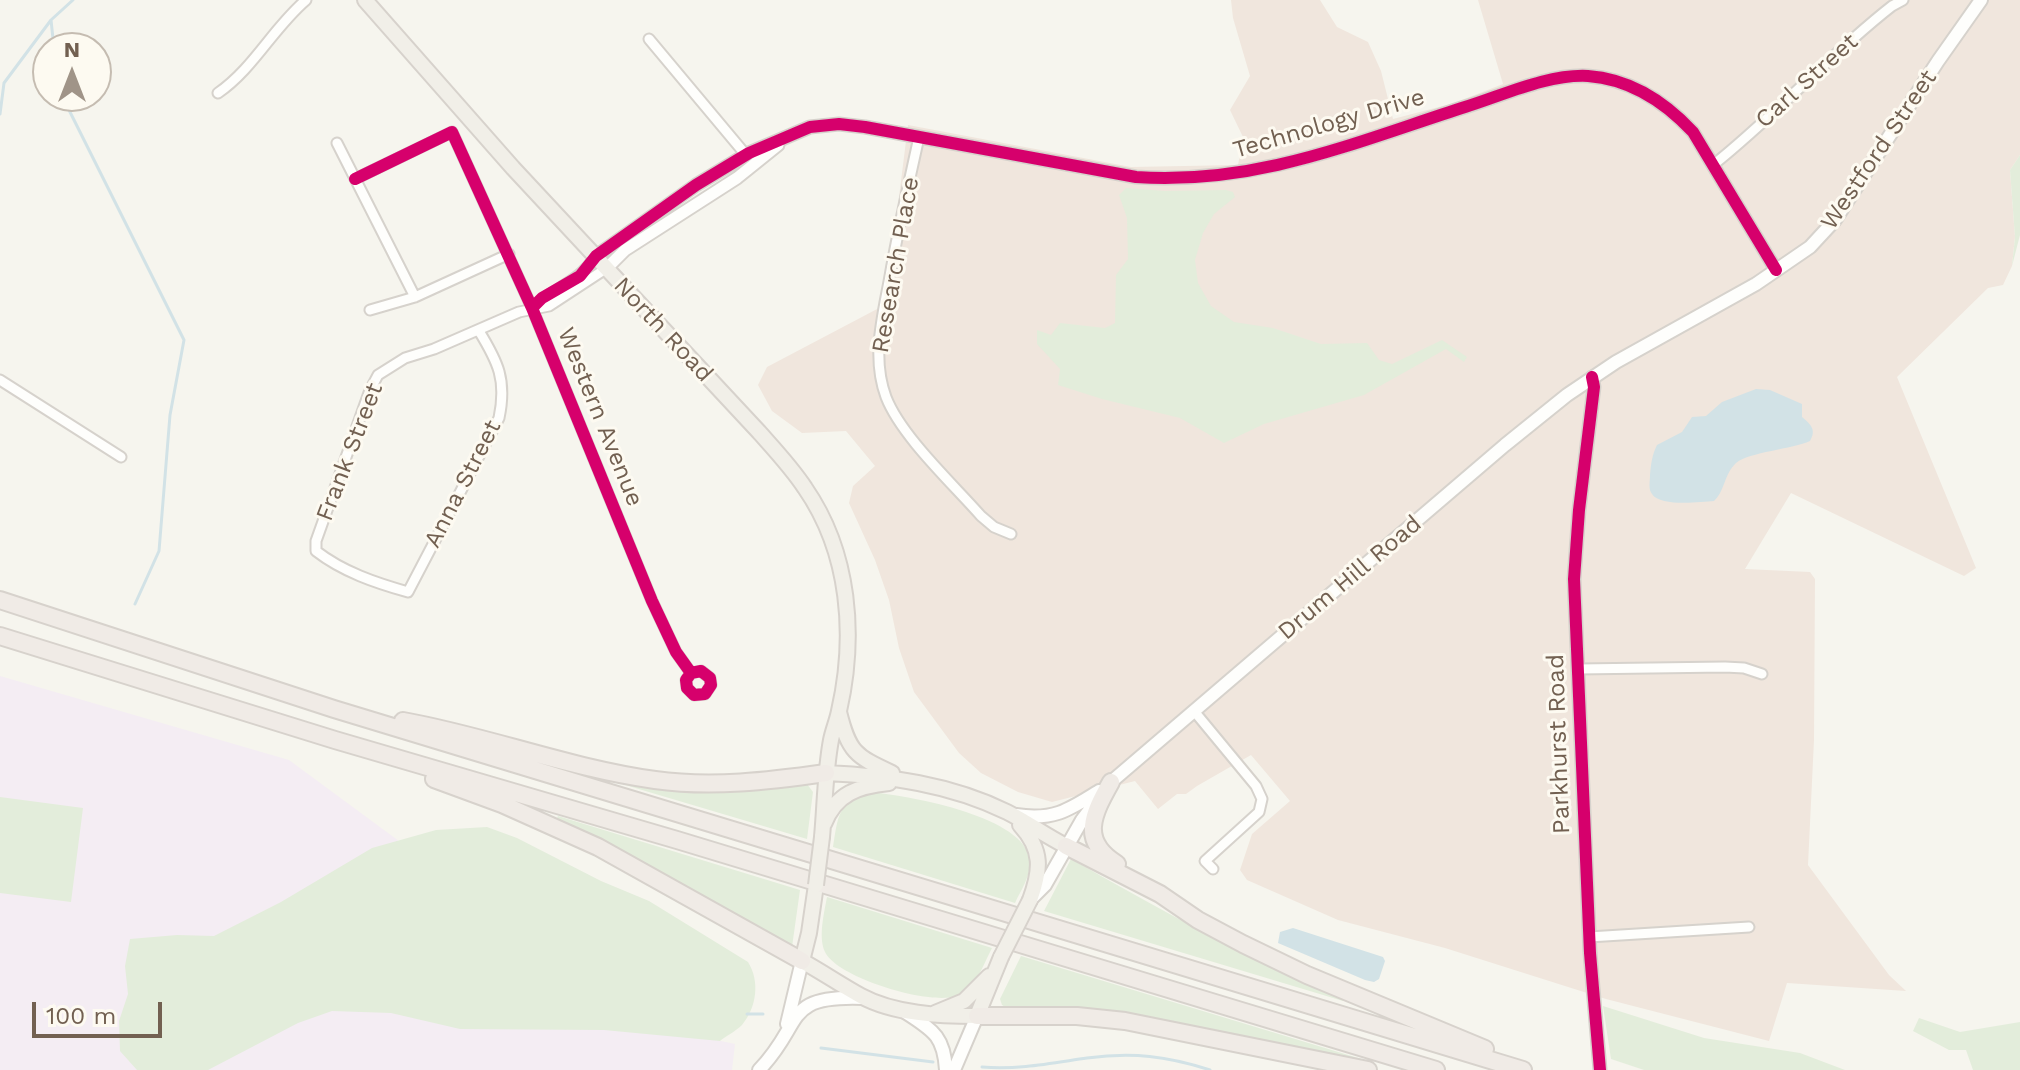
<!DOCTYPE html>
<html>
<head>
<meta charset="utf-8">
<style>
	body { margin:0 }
	#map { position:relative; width:2020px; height:1070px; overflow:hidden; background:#f6f5ee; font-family:"Work Sans",sans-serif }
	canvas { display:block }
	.north { position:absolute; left:32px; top:32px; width:80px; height:80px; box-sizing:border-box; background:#fdfaf1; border:2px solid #c5bcb1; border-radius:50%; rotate:0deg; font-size:22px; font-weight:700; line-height:32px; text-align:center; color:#726051 }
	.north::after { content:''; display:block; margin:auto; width:28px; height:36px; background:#a09488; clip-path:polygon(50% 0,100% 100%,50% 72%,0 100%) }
	.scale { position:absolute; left:32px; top:1002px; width:130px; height:36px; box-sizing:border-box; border:4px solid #726051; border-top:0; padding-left:10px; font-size:24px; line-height:28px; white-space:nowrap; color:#726051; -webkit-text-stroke:6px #fdfaf1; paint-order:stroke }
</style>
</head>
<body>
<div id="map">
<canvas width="2020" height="1070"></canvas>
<div class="north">N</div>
<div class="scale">100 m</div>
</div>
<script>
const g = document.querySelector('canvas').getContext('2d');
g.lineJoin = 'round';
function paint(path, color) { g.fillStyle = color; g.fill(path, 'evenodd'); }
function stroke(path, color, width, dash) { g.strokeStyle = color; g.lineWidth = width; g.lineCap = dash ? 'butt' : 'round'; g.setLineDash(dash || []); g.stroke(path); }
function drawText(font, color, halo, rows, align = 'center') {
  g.font = font + ' "Work Sans",sans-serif'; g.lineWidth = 6; g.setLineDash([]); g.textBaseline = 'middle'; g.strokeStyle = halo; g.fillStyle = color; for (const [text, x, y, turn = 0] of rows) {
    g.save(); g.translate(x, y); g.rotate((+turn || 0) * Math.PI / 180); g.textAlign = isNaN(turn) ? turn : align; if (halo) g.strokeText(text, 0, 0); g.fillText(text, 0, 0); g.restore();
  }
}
paint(new Path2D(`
	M1231,0h89l17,27 31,15 13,29 12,48 61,-16 49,-19 -25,-84h542v155l-10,15 5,67 -3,29 -9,19 -15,3 -91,89 79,191 -12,8 -173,-83 -46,76 65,3 5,7 -1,161 -6,125 81,110 17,16 -119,-8 -18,58 -163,-42 -161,-51 -107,-28 -91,-40 -7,-10 12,-36 38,-33 -39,-46 -54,31 -11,8h-9l-19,15 -23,-28 -83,21 -34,-10 -37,-19 -22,-20 -45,-61 -15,-44 -10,-48 -14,-40 -26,-57 4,-17 22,-20 -29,-35 -44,2 -30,-22 -14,-26 9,-18 112,-59 18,-95 11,-88 223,42 107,-2 5,-28 -13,-27 20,-34 -17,-58z`), '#f0e6dd');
paint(new Path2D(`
	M0,676l289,84 361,266 85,18 -3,26h-732z`), '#f4edf3');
paint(new Path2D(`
	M2020,155v80l-8,31 3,-29 -5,-67z
	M1126,188l39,3 61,-1 7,2 2,5 -21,17 -11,19 -8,27 3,23 13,23 23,16 39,6 48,16 46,-1 12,17 13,4 50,-24 25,17 -3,5 -18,-13 -82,46 -100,29 -40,19 -44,-25 -78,-19 -44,-14 2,-16 -23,-25v-14l14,5 9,-12 45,5 10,-5 1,-48 12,-16 -1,-41 -8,-23z
	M521,754l201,36 85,-6 6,8 -6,47z
	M869,792c37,3 150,23 160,64 4,17 -7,32 -14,47l-182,-56c5,-30 4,-44 36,-55z
	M0,797l83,11 -12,94 -71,-9z
	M558,816l242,74 -8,57 -164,-92 -72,-35z
	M487,827l30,11 84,43 48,20 99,61c12,19 9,45 -6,63 -6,6 -16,11 -22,16l-116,-11 -144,-1 -69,-16 -59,-2 -34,12 -90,47h-71l-17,-19 -1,-30 9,-27 -3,-28 5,-27 47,-4 37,1 67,-34 91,-54 64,-18z
	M1071,859c88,50 178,100 273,139l-1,3 -299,-90z
	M827,897l165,51c-8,15 -15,37 -30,46 -25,15 -125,-16 -137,-42 -7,-14 -1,-39 2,-55z
	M1021,956l347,105 -2,2 -276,-53 -83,-2 -5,-3 -2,-6z
	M1603,1006l101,32 96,15 45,17h-201l-33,-11z
	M1919,1018l41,14 60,-10v48h-47l-7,-20h-17l-36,-19z`), '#e3eddb');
paint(new Path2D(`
	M1756,389l14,1 32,14v13c8,7 15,12 8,24 -17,8 -61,11 -74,22 -12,11 -11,28 -22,38 -14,1 -54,6 -62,-7 -4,-5 -2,-12 -2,-19 1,-11 2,-20 7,-30l25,-13 10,-15 14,-1 16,-14z
	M1293,928l90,29 2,4 -6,18 -5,3 -9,-2 -87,-37 2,-11z`), '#d2e2e6');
stroke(new Path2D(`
	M51,20l3,28
	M62,96l122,244 -14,75 -11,136 -24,53
	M0,114l4,-31 47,-63 22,-20
	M747,1014h16
	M821,1048l112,14
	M982,1067c36,3 70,-4 105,-9 46,-6 80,-2 123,12`), '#d2e2e6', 3);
const minor = new Path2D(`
	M649,39l97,116
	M218,93c36,-25 55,-65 88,-93
	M919,137c-10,46 -21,92 -29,139 -7,39 -19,81 -4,121 15,39 67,87 95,119l13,11 17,7
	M337,143l78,154
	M1713,165c63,-50 116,-110 179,-159l11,-6
	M355,179l97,-47 80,176 120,293 24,51 15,21 -5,7 1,8 7,7 11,-1 6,-9 -1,-7 -9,-7 -10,2
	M532,308c23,-22 44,-23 64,-52
	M370,310l45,-13 94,-43
	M479,331c19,31 28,49 20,87l-91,174c-32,-9 -65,-20 -92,-41v-10l54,-151 8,-15 27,-17 29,-9 85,-37 30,-6 58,-38
	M0,380l121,77
	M1578,669l147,-2 19,1 18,6
	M1194,711l62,75 6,13 -3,13 -54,49 8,8
	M1589,937l160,-10`);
const tertiary = new Path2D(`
	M596,256l100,-71 53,-32 61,-26 29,-3 26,3 271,50c120,8 217,-34 329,-70 39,-12 82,-33 123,-31 42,3 77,26 105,56l83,138
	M607,268l18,-18 112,-72 41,-33
	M1592,377l2,10 -15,123 -5,69 16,374 10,117`);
const secondary = new Path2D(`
	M1016,815c37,6 53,-5 83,-24
	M1030,900l15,-15 37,-65 29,-38 394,-337 62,-50 49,-33 140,-78 54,-37 25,-27 103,-159 43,-61
	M905,1012c27,18 39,23 41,58
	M787,1024l15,-63
	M759,1070c46,-47 22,-75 104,-72
	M954,1070l23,-54`);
const primary = new Path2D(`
	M365,0l148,168 246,264c16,18 33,36 46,56 45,65 51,148 34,223 -2,10 -6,19 -8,29 -6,32 -6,64 -9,97
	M839,712c10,40 16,44 53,61
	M826,773c63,3 124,11 181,39 20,10 39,24 59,34
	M824,824c12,-31 35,-38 65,-41
	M1020,825c23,25 21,45 10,75
	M816,885l-7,48 -7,28c20,11 39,24 59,35 33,18 79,20 116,20l24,-59
	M935,1013l29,-12 25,-25`);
const motorway = new Path2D(`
	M0,600l334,109 1189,361
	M0,636l335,104 342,100 759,230
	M403,721c84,15 166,47 252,59 57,8 114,1 171,-7
	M434,779l68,25 96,43 204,114
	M1111,782c-18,32 -32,59 6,82
	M1066,846l94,48 38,26 45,24 64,31 178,74
	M977,1016h100l48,5 243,49`);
stroke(minor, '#d6d2cc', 13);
stroke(tertiary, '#d6d2cc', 15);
stroke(secondary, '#d6d2cc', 16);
stroke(primary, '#d7d2cc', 18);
stroke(motorway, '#d7d2cc', 20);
stroke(minor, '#fefefc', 9);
stroke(tertiary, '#fefefc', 11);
stroke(secondary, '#fefefc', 12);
stroke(primary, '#f1efe8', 14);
stroke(motorway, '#f0ebe6', 16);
const primaryBridge = new Path2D(`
	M816,885l6,-48
	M1001,957l29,-57`);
stroke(primaryBridge, '#d7d2cc', 18, []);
stroke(primaryBridge, '#f1efe8', 14);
stroke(new Path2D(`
	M355,179l97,-47 80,176 120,293 24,51 15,21 -5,7 1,8 7,7 11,-1 6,-9 -1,-7 -9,-7 -10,2
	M532,308l10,-10 38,-22 16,-20 100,-71 53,-32 61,-26 29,-3 26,3 271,50c120,8 217,-34 329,-70 39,-12 82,-33 123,-31 42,3 77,26 105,56l83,138
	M1592,377l2,10 -15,123 -5,69 16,374 10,117`), '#d6006c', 12);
drawText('24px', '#726051', '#fdfaf1', [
	["Carl Street",1807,81,-42],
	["Technology Drive",1329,124,-16],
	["Westford Street",1879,150,-56],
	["Research Place",896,265,-80],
	["North Road",663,330,47],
	["Western Avenue",600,417,68],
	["Frank Street",350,452,-69],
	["Anna Street",463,484,-63],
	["Drum Hill Road",1350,578,-40],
	["Parkhurst Road",1559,744,-92]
]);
</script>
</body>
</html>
